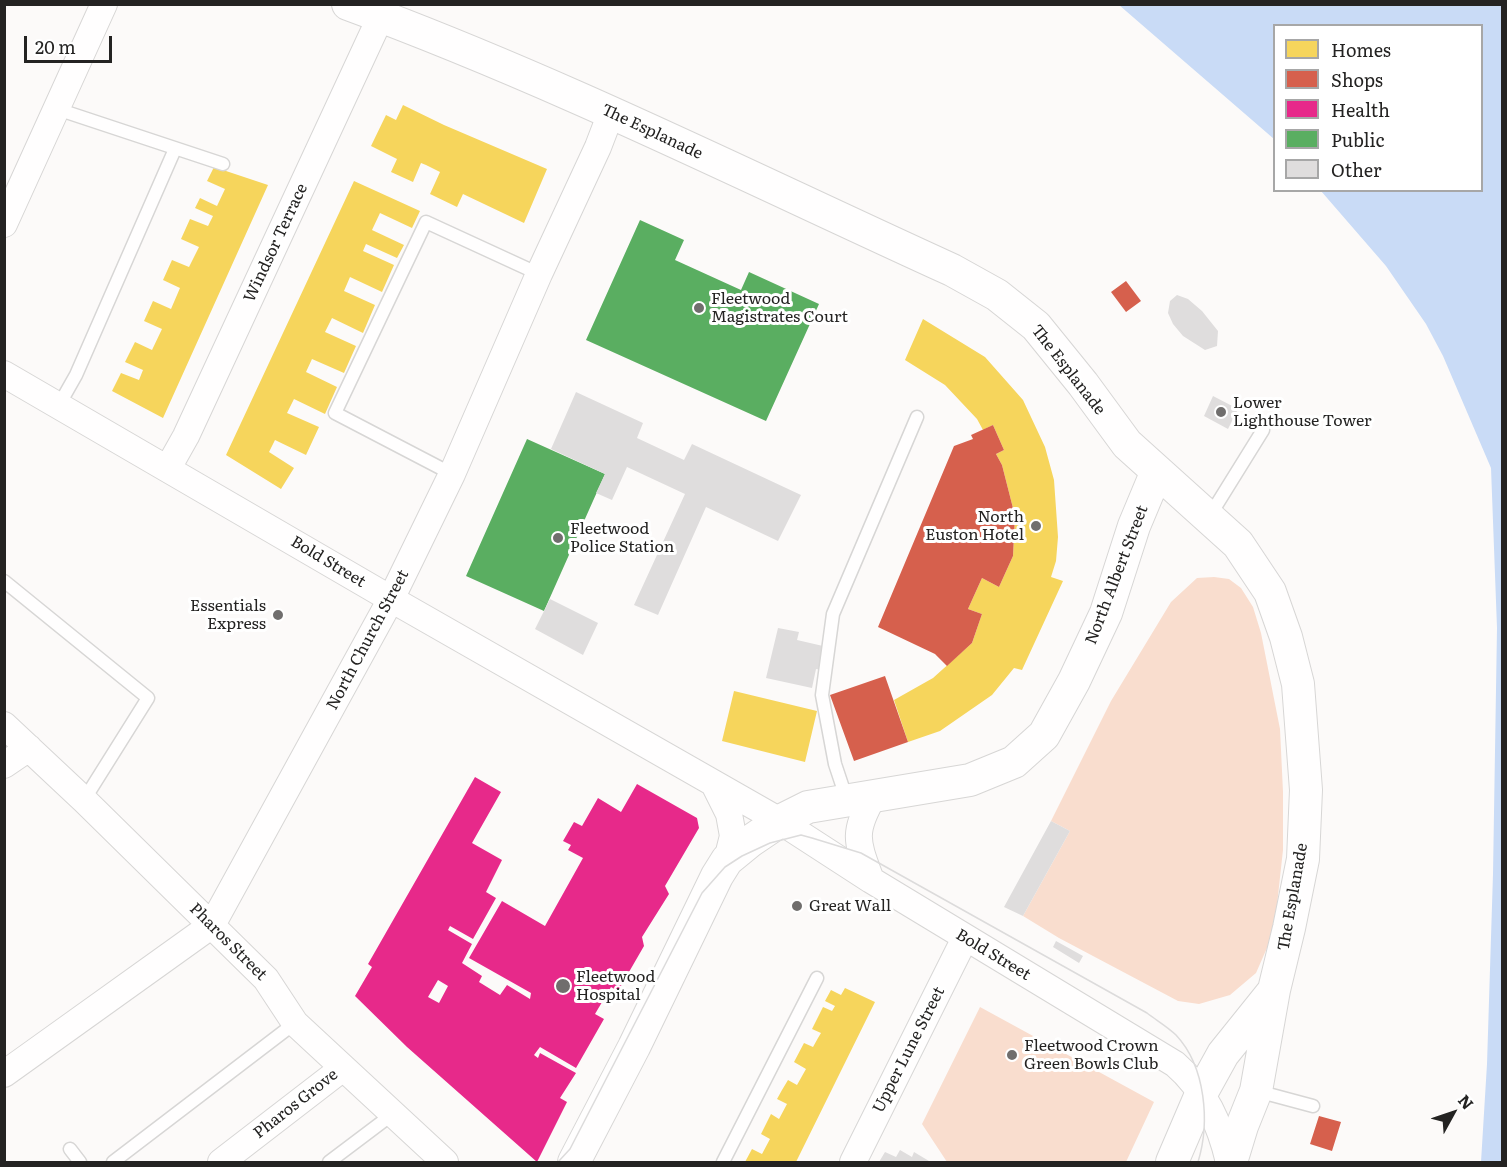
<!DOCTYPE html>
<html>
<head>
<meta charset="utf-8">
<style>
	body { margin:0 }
	#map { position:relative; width:1507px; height:1167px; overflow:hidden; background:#fcfaf9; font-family:Literata,serif }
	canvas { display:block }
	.frame { position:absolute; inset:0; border:6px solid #242322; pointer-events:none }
	.legend { position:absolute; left:1273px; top:24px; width:210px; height:168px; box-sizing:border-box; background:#fff; border:2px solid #a7a7a7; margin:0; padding:8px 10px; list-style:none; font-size:18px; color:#242322 }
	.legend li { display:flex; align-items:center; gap:12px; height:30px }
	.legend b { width:30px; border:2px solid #a7a7a7 }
	.north { position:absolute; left:1423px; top:1083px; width:60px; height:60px; -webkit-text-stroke:4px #fff; paint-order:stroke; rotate:50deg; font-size:16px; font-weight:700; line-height:24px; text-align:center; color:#242322 }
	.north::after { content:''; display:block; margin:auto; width:21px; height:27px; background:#242322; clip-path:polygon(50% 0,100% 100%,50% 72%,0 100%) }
	.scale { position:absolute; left:24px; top:36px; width:88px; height:27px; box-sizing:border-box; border:3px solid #242322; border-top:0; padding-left:8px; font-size:18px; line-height:21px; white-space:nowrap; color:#242322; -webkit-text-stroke:4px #fff; paint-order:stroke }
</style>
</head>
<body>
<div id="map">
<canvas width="1507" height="1167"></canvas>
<div class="frame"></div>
<ul class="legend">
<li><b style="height:16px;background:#f6d55c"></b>Homes</li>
<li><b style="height:16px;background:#d6604d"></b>Shops</li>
<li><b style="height:16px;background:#e7298a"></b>Health</li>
<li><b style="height:16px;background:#5aae61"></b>Public</li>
<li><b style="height:16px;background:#dfdddd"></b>Other</li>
</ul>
<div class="north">N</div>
<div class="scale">20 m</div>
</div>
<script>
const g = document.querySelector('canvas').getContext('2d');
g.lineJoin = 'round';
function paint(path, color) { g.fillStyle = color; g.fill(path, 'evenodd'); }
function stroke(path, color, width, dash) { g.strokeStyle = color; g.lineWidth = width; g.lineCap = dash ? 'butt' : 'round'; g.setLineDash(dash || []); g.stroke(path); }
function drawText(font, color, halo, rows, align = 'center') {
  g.font = font + ' Literata,serif'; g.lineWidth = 6; g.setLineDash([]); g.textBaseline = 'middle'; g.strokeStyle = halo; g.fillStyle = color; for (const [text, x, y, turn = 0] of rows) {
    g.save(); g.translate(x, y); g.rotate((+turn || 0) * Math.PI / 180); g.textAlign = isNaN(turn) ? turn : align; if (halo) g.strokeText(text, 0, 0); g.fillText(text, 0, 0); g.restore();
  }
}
paint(new Path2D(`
	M1214,577l15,2 12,9 12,19 8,26 19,96 3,63v58l-9,82 -18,41 -26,22 -31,9 -21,-3 -119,-63 -36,-22 47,-85 -19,-10 60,-120 60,-99 26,-24z
	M980,1007l174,95 -28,60h-179l-25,-38z`), '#f9ddce');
paint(new Path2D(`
	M1119,5h383v1157h-21l6,-98 6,-190 4,-246 -6,-160 -48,-112 -17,-32 -40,-58 -65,-75 161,-1v-164h-208v113z`), '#c9dbf6');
paint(new Path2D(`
	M403,105l41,20 103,44 -23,54 -61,-29 -6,13 -27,-13 10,-22 -14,-7 -5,-2 -8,19 -22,-10 6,-13 -26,-13 15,-31 10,5z
	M214,167l54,18 -105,233 -51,-27 9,-18 18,7 4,-10 -18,-8 10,-20 17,8 10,-21 -18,-8 9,-20 18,8 9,-21 -17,-8 9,-20 17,7 10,-20 -18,-8 9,-20 18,7 5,-10 -18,-8 5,-10 17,8 8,-17 -18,-8z
	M354,181l66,30 -8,17 -32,-15 -8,17 32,15 -7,13 -31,-14 -3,7 31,14 -12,27 -32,-15 -6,14 31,14 -12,28 -31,-15 -7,14 31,14 -12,27 -32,-14 -6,13 31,15 -12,27 -31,-15 -7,14 32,14 -13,28 -31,-15 -6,12 25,16 -13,21 -55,-34z
	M923,319l62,38 38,43 22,47 9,33 4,57 -2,24 -5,16 12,4 -41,89 -8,-2 -22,27 -52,36 -32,11 -14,-42 39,-22 39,-35 10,-29 -14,-5 14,-31 17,9 14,-31 2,-40 -13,-51 -6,-11 8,-4 -11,-25 -10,5 -6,-11 -32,-34 -40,-25z
	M734,691l83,20 -12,51 -83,-21z
	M845,988l30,14 -79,160h-51l7,-13 10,5 8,-15 -9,-5 10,-20 8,5 8,-15 -10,-5 5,-9 6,-10 9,5 9,-16 -12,-7 10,-19 9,4 5,-9 3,-5 -9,-4 11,-22 9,4 3,-5 -10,-5 6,-11 10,5z`), '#f6d55c');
paint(new Path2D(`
	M1126,281l15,20 -15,11 -15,-20z
	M993,425l11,25 -8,4 6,11 13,51 -2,40 -14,31 -17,-9 -14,31 14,5 -10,29 -25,23 -12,-12 -57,-27 76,-181 19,-7 -2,-4z
	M885,676l23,66 -54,19 -24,-66z
	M1319,1116l22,6 -9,29 -22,-7z`), '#d6604d');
paint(new Path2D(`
	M475,777l26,15 -29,51 30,17 -16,32 10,6 -23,41 -23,-13 -2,4 24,14 -10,19 20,13 -3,6 21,13 7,-10 23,14 1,-6 -62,-35 33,-57 43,25 38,-68 -15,-8 3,-5 -8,-4 11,-19 8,4 16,-28 23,14 16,-28 60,34 2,10 -34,58 4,8 -27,43 2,9 -26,45 -7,-4 -16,27 9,5 -28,49 -36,-21 -6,8 4,3 2,-5 36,20 -16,25 7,4 -30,60 -130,-115 -52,-51 17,-29 -4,-3zM438,980l10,6 -9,17 -11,-6z`), '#e7298a');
paint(new Path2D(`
	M640,220l44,20 -9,20 66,30 8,-18 70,32 -53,117 -180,-81z
	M527,439l78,35 -61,137 -78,-35z`), '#5aae61');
paint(new Path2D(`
	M1177,295l11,4 14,12 16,20 -1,15 -12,4 -22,-14 -10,-12 -5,-11 2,-12z
	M576,392l67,31 -6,15 47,22 8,-16 109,51 -23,46 -72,-34 -48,108 -24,-10 51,-111 -58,-27 -15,33 -16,-7 9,-19 -54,-25z
	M1213,396l25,13 -10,20 -24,-13z
	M550,599l48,24 -15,32 -48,-26z
	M778,628l21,4 -2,8 26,6 -2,24 -5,-1 -4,19 -46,-10z
	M1051,821l19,10 -47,85 -19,-9z
	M1056,941l27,15 -4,7 -26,-16z
	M900,1150l12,7 2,-5 15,9 -1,1h-49l6,-10 11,5z`), '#dfdddd');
const service = new Path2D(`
	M57,109l166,55
	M59,405l17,-30 99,-226
	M452,474l-117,-61 91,-191 113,52
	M1209,517l54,-87
	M4,581l144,117 -64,102
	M847,800l-12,-36 -13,-69 11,-81 84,-197
	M1257,1091l56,15
	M70,1149l10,13
	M113,1162l182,-139
	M329,1162l65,-49
	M723,1162l94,-184`);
const minor = new Path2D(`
	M4,224l100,-220
	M4,374l387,225 389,222 91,59 304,184c30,26 45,60 54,98
	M168,468l18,-32 195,-420
	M4,725l80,75 182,179 29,44 150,139
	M4,765l25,-17
	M714,784l15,30 4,22 -6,24
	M871,880c-14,-38 -19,-47 2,-83
	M4,1074l208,-149 179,-326 61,-125 87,-200 59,-127 13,-34
	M221,1162l122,-94
	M853,1162l112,-224`);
const tertiary = new Path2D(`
	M348,4c207,76 404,175 604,266l45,25 39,31 47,58 44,60 111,100 32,48 16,45 12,47 8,106 -3,69 -14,69 -15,62 -18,101 -14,35 -11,36
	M574,1162l60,-115 83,-171 10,-16 22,-18 31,-21 28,-14 162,-27 44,-18 30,-27 30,-54 32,-68 28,-87 23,-55
	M1172,1162l30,-70 21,-38 49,-61`);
stroke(service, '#d7d6d5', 15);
stroke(minor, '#d7d6d5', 28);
stroke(tertiary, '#d7d6d5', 34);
stroke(service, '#fffefe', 12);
stroke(minor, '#fffefe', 26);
stroke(tertiary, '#fffefe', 32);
stroke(new Path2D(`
	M558,1162l12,-13 132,-256 23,-26 17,-11 28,-13 31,-8 11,3 49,15 286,160c9,7 21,14 29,22 30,32 34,88 22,127`), '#dcdbdb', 1.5);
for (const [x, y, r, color] of [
	[699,308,6,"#706e6d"],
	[1221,412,6,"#706e6d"],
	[1036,526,6,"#706e6d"],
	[558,538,6,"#706e6d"],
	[278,615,6,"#706e6d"],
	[797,906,6,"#706e6d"],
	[563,986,8,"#706e6d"],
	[1012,1055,6,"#706e6d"]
]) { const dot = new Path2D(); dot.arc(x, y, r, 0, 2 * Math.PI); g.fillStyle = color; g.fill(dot); stroke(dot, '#fff', 2); }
drawText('16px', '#242322', '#fff', [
	["The Esplanade",652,132,25],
	["Windsor Terrace",276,243,-65],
	["The Esplanade",1068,370,52],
	["Bold Street",328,562,31],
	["North Albert Street",1117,575,-69],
	["North Church Street",368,640,-62],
	["The Esplanade",1293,897,-80],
	["Pharos Street",228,942,45],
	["Bold Street",993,955,31],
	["Upper Lune Street",909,1050,-63],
	["Pharos Grove",296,1104,-38]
]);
drawText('16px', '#242322', '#fff', [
	["Fleetwood",711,299],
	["Magistrates Court",711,317],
	["Lower",1233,403],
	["Lighthouse Tower",1233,421],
	["North",1024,517,"right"],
	["Euston Hotel",1024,535,"right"],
	["Fleetwood",570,529],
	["Police Station",570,547],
	["Essentials",266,606,"right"],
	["Express",266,624,"right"],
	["Great Wall",809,906],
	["Fleetwood",576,977],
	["Hospital",576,995],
	["Fleetwood Crown",1024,1046],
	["Green Bowls Club",1024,1064]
], 'left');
</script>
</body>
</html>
